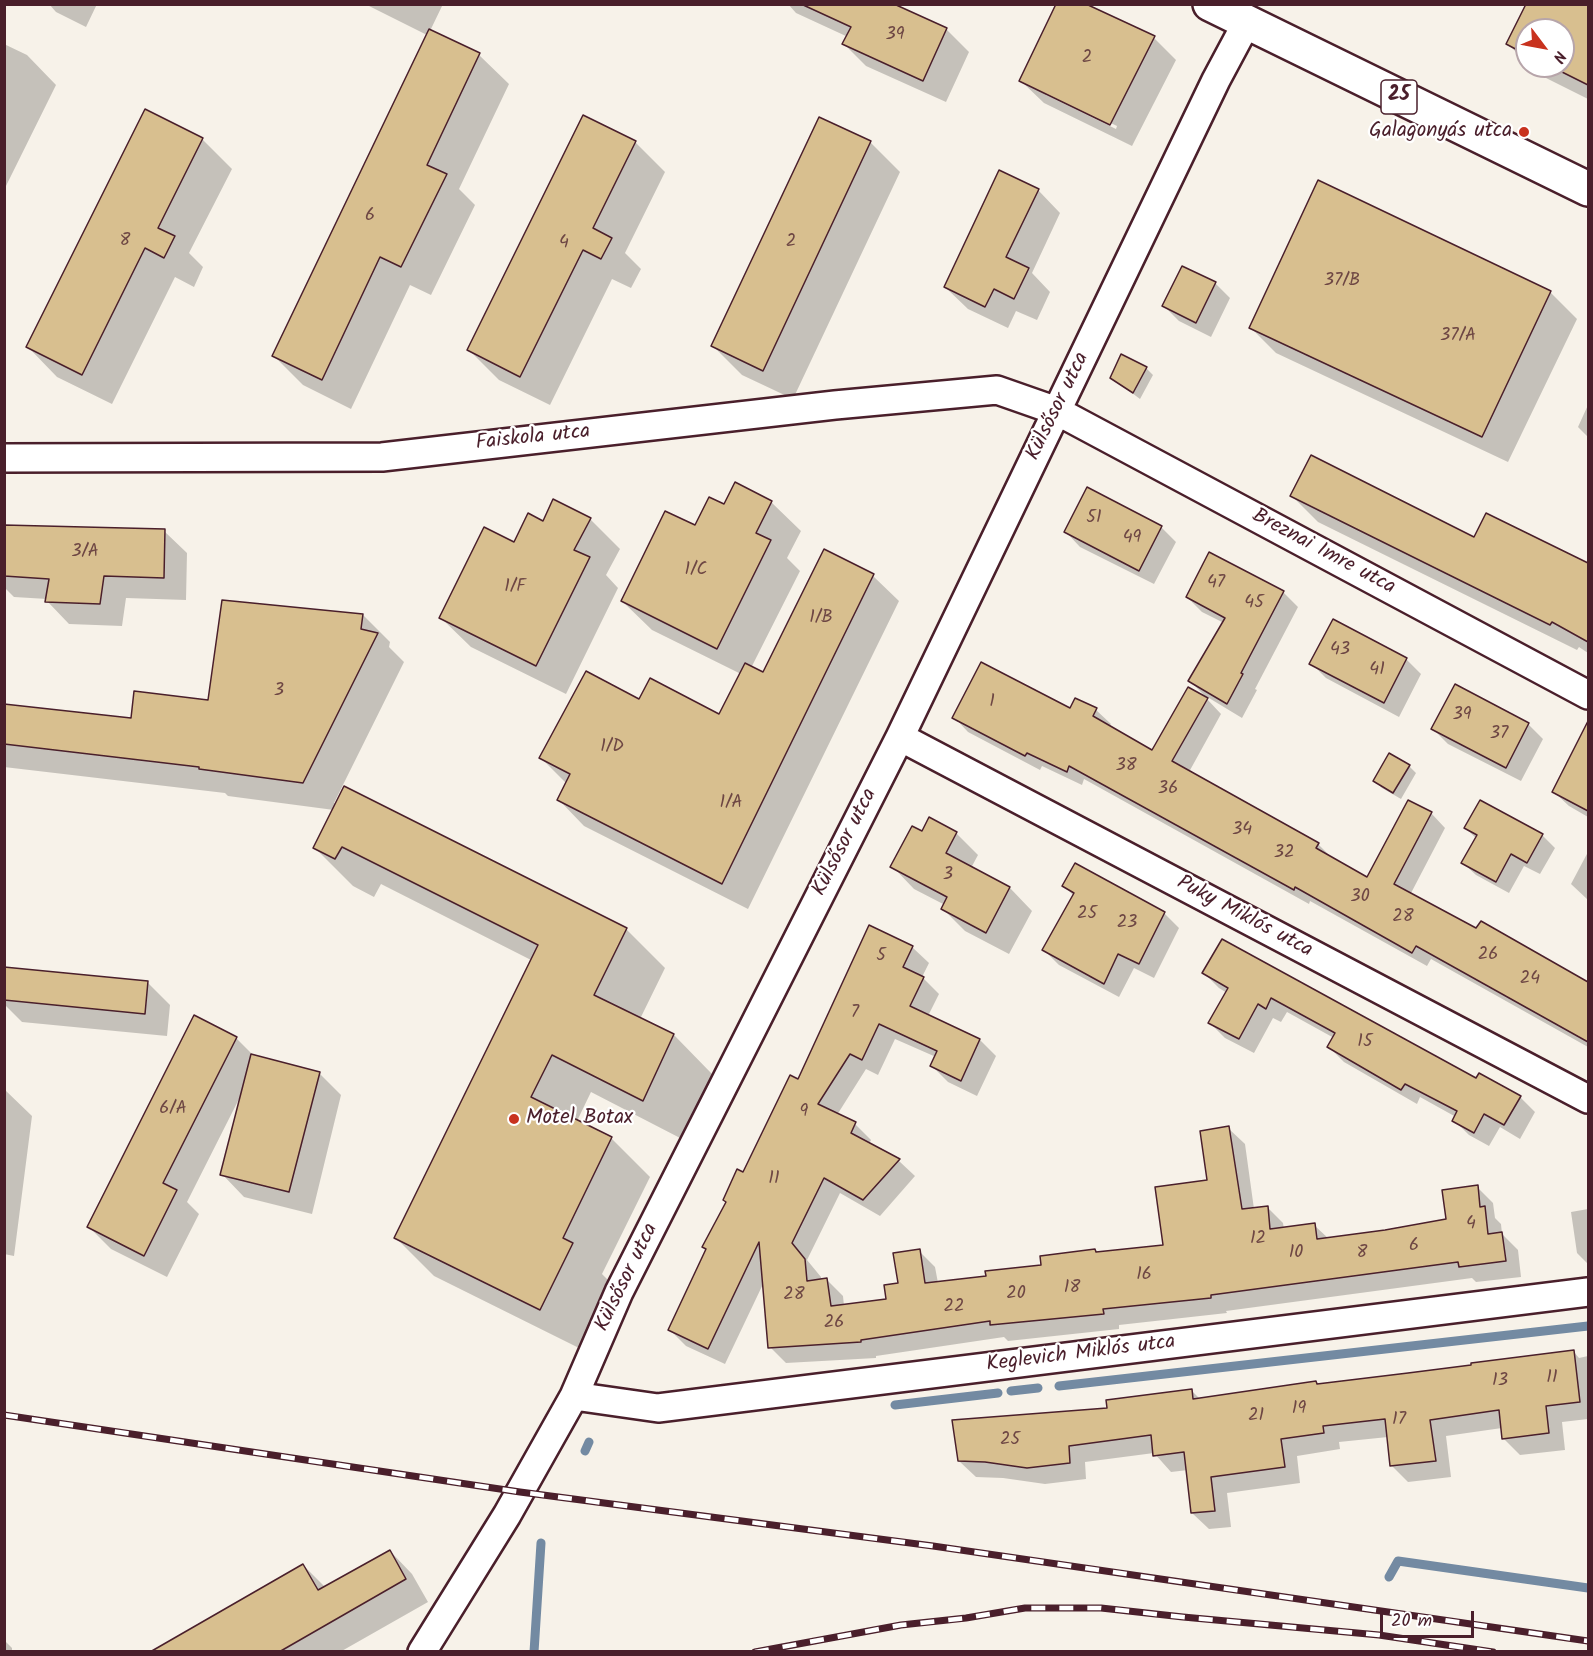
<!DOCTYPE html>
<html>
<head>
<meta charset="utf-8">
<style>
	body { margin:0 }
	#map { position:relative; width:1593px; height:1656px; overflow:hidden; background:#f7f2e9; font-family:Kalam,sans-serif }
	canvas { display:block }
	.frame { position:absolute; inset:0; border:6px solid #4a1f2b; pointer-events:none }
	.north { position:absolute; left:1515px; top:18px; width:60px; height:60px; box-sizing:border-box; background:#fff; border:2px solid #b7a5aa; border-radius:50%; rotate:122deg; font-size:16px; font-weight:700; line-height:24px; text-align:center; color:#4a1f2b }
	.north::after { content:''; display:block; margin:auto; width:21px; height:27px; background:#c8321e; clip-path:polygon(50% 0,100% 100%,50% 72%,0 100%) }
	.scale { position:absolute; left:1380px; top:1611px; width:94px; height:27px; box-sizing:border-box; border:3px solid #4a1f2b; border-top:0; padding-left:8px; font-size:18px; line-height:21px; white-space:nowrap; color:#4a1f2b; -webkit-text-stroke:4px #fff; paint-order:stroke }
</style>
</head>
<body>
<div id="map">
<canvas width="1593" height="1656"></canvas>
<div class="frame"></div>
<div class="north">N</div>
<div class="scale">20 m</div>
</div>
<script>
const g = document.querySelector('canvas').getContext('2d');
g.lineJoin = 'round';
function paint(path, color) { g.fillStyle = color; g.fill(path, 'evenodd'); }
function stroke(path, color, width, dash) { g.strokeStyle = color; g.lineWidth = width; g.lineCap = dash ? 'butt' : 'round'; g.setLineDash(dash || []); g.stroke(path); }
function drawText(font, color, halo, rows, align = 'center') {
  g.font = font + ' Kalam,sans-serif'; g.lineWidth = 4.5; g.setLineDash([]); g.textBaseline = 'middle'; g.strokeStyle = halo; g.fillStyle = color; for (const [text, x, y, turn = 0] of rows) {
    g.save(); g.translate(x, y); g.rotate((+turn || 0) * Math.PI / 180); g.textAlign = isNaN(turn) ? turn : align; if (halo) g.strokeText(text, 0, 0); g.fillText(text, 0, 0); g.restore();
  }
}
paint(new Path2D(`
	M49,4h48l-11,23 -30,-15z
	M365,4h78l-13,27 49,24 30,29 -50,105 16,16 -44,90 -21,-10 -59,124 -48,-24 -29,-29 153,-321z
	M788,4h106l52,25 23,23 -23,50 -80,-36 -22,-22 4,-7 -52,-24z
	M1528,4h60v95l-50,-25 -8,-8h33v-36h-36v33l-19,-19z
	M1154,38l22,22 -44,86 -88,-43 -23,-22zM1046,92l71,34 -1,3 -70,-34z
	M4,44l23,11 29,30 -52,105z
	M202,139l30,30 -43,84 14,14 -9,20 -19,-10 -63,127 -55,-27 -29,-30z
	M635,142l30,30 -40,81 16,16 -10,19 -19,-9 -62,126 -51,-25 -30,-30z
	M870,142l30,30 -107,227 -51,-24 -30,-30z
	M1319,182l232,111 26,26 -69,143 -232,-109 -26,-26z
	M1038,190l22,23 -28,60 18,19 -13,28 -21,-9 -8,17 -40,-19 -23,-22z
	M1215,283l15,15 -19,39 -32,-16 -15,-15z
	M1146,368l7,7 -13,24 -28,-21z
	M1588,405v32l-10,-10z
	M1292,496l183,43 108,23 5,6v85l-9,-6 -2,3 -259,-128z
	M771,502l30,29 -14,27 13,13 -49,97 12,6 62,-123 48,25 26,25 -151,308 -164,-83 -25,-26 8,-16 -26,-26 99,-57 80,15 21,-42 -89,-44 -30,-29 74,-74 29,-21z
	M590,519l30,30 -14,26 12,13 -52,106 -95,-47 -30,-29 73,-74 29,-21z
	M4,527l160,4 23,22 -1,47 -60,-2 -4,28 -53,-2 -22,-23v-2l-33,-2 -10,-10z
	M1161,527l15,15 -22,42 -74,-37 -14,-15z
	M1283,592l15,15 -43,82 2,1 -15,28 -38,-23 -15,-15 35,-57 -22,-11 -15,-15z
	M363,615l27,27 -1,5 15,15 -70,141 3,1 8,-16 281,141 39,39 -25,51 34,16 38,39 -30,65 -91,-47 -14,29 34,17 39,39 -48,97 9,9 -32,65 -145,-72 -38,-38 137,-277 -152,-77 -7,13 -21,-11 -38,-38 19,-38 -106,-14 -3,-3 -221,-26v-64l3,2 125,15 78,-18z
	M1406,659l15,15 -22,43 -73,-39 -15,-15z
	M1207,699l14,15 -32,58 129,72 15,15 35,20 63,-66 14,15 -35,67 178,91v61l-157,-88 -4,7 -117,-65 -1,3 -225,-125 -2,6 -40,-19 -2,4 -72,-38 -14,-15 142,-7 15,14 -2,3 43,25z
	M1528,724l15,15 -22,42 -73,-37 -15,-15z
	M1576,749l12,7v61l-19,-11 -15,-14z
	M1409,766l7,7 -15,26 -19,-11 -7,-7z
	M1465,828l77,7 13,13 -15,26 -16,-8 -15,27 -33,-18 -13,-12 14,-24z
	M922,833h34l22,22 -7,13 39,20 22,23 -23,43 -44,-23 -22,-22 2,-4 -31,-16 -22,-23z
	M1588,852v48l-17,-16z
	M1064,886l100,27 15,15 -25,50 -20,-10 -15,29 -60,-32 -15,-15 30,-54z
	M870,927l42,20 17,16 -7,14 17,17 -11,22 52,24 16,16 -19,40 -29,-14 -16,-16 4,-9 -41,-18 -17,36 -12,-6 -29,46 18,9 16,16 -2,4 30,17 16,15 -35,40 -40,-23 -33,67 14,17v3h6l16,16 1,10 43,-6 12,-15 20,-34 16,16 3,16 49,-5 56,-12 52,-16 3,4 66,-7 45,-65 19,-54 17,16 9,65 13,-2 16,16 1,6 30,-4 15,14 118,-19 30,-33 16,16 2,15 6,6 1,10 16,16 3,27 -45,5 -4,-4 -246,33 1,2 -108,12v4l-111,12 -4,-4 -128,19v2l-90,5 -16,-16 -6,-65 -39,82 -39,-18 -16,-16 73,-156 56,-93z
	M1222,941l254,139 44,17 15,15 -15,27 -20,-12 -11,19 -20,-11 -15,-15 2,-3 -36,-20 -3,7 -73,-42 -15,-15 5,-9 -47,-26 -6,10 -8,-4 -19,35 -29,-15 -15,-15 17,-30 -8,-5 -15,-15z
	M4,969l144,14 22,22 -3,31 -145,-14 -18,-18z
	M236,1038l19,19 64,16 22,22 -29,119 -68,-17 -22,-23 18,-77 -53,105 12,12 -32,63 -56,-28 -22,-22z
	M4,1089l28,27 -18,140 -10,-2z
	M1588,1209v55l-11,-11 -6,-41z
	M1574,1352l5,6 9,-2v63l-26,3 3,28 -45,5 -17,-17 -1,-10 -56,8 5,41 -43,5 -17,-17 -3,-28 -49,5 1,7 -43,7 3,27 -73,10 4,34 -22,2 -17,-16 -4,-43 -17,2 -17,-19 -69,9 1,17 -41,5 -42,-6 -27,-1 -17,-16 150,-52 82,-19 9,9z
	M390,1551l22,23 16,28 -88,50h-186l149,-87 23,23z
	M4,1640l8,8v4h-8z`), '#0003');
stroke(new Path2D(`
	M1059,1386l529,-60
	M1011,1391l27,-3
	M895,1405l103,-12
	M585,1451l4,-9
	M1389,1577l9,-16 190,27
	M534,1652l7,-109`), '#738aa2', 9);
const building = new Path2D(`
	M801,4h93l53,24 -24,53 -81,-37 9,-17z
	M1056,4h30l69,32 -45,89 -91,-44z
	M1526,4h62v81l-38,-19h13v-36h-36v25l-21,-11z
	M429,29l51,24 -53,112 20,9 -46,93 -21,-10 -58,123 -50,-24z
	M145,109l58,29 -45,90 17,8 -11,22 -19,-10 -63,127 -56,-28z
	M583,115l53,26 -43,87 19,10 -11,21 -18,-9 -63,127 -53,-27z
	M819,117l52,24 -108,230 -52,-25z
	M999,170l40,19 -33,68 23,11 -15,31 -20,-10 -9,18 -41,-20z
	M1318,180l233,111 -69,146 -233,-109z
	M1182,266l34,16 -20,41 -34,-17z
	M1121,354l26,13 -14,26 -23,-15z
	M1311,455l163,82 12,-24 102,50v79l-36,-20 -2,3 -260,-129z
	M735,482l37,19 -16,32 15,7 -54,109 -96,-48 44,-90 30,14 14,-28 15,7z
	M1087,487l75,39 -23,45 -75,-39z
	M553,499l38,19 -17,32 16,7 -54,109 -97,-48 45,-91 30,15 14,-29 15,8z
	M4,525l161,4 -1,49 -60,-2 -4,28 -55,-2 4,-23 -45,-3z
	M824,549l50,25 -152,310 -165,-84 13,-26 -31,-16 47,-87 53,28 11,-21 69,36 26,-51 18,9z
	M1209,552l75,39 -43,82 2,1 -16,30 -39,-23 37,-63 -39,-21z
	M222,600l141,14 -2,15 17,4 -75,150 -104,-14v-2l-195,-23v-40l127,14 3,-27 74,9z
	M1333,619l74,39 -23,45 -75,-39z
	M981,662l89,46 5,-10 22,10 -4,8 59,34 36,-63 20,11 -36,63 147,82 -3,5 51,29 41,-77 24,12 -38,72 82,44 5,-7 107,61v60l-172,-96 -4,7 -117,-66 -1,3 -225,-124 -2,6 -40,-19 -2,3 -73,-38z
	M1455,684l74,39 -23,45 -75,-39z
	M1588,721v90l-36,-19z
	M1389,753l21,12 -17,28 -20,-12z
	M344,786l283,142 -33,67 80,39 -31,67 -91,-46 -21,42 81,40 -49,101 10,5 -33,67 -146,-72 144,-293 -196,-98 -7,12 -22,-11z
	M1480,800l63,34 -16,29 -16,-9 -15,28 -35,-19 16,-28 -13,-7z
	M929,817l28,15 -11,21 64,34 -24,46 -45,-24 6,-12 -57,-30 22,-41 10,5z
	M1075,863l90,49 -26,52 -21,-10 -14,30 -62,-34 32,-57 -12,-7z
	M869,925l44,21 -10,21 21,10 -14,29 70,33 -19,42 -31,-15 7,-15 -58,-27 -17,36 -12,-6 -32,50 38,18 -5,11 49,26 -37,41 -39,-22 -32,65 13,16 2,22 20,-3 4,28 55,-7 -2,-14 14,-2 -5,-30 27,-4 5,34 61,-7 -1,-5 56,-6 -1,-9 55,-7 1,3 67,-7 -8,-58 52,-7 -7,-49 29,-5 13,83 26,-3 2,23 45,-6 2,16 68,-9 61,-11 -4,-29 36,-5 2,22 5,-1 3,28 14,-2 4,29 -47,6 -1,-5 -247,33v3l-108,11 1,5 -114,11v-4l-129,19v2l-93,6 -9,-106 -51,107 -40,-19 38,-81 -4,-2 24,-45 -3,-2 14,-31 6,3 47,-97 8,4z
	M1222,939l254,139 3,-5 42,23 -17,29 -20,-11 -10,19 -22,-12 5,-10 -52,-27 -4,6 -74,-43 8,-14 -64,-35 -5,11 -8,-5 -19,35 -31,-16 20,-35 -26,-15z
	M4,967l144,14 -3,33 -141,-14z
	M194,1015l43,22 -74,146 14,7 -33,66 -57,-29z
	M251,1054l69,18 -31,120 -69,-17z
	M1574,1350l6,52 -34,4 3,27 -47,6 -3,-29 -69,10 6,41 -46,5 -5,-47 -62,7 1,7 -43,6 4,28 -74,10 4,34 -24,2 -7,-61 -31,4 -2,-21 -82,11 1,17 -43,5 -42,-6 -27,-1 -6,-41 155,-12 -1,-8 86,-11 1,10 123,-18 1,3 91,-11 63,-8v-2z
	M390,1550l16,29 -127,73h-129l153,-88 15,26z`);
paint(building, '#d8bf8f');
stroke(building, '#4a1f2b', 1.5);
const minor = new Path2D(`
	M4,458l378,-1 453,-52 162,-15 60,21 531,284
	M900,737l688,362
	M574,1396l84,12 930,-116
	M422,1652l85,-137 67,-119 45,-104 281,-555 316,-657 31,-58`);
const primary = new Path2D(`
	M1210,4l378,185`);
stroke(minor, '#4a1f2b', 32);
stroke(primary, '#4a1f2b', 38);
stroke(minor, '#fff', 27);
stroke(primary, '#fff', 33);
const rail = new Path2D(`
	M4,1415l516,77 413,54 655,95
	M755,1652l146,-27 65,-7 59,-10h76l82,9 196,18 114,17`);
stroke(rail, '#4a1f2b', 7);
stroke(rail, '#fff', 4.5, [14]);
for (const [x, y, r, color] of [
	[1524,132,6,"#c8321e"],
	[514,1119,6,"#c8321e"]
]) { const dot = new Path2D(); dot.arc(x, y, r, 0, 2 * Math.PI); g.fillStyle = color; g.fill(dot); stroke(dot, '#fff', 2); }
drawText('18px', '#6e4744', null, [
	["39",895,36],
	["2",1087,59],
	["6",370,217],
	["8",125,242],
	["2",791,243],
	["4",564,244],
	["37/B",1342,282],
	["37/A",1458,337],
	["51",1094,519],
	["49",1132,539],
	["3/A",85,553],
	["1/C",696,571],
	["47",1216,584],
	["1/F",515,588],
	["45",1254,604],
	["1/B",821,619],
	["43",1340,651],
	["41",1377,671],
	["3",279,692],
	["1",992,703],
	["39",1462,716],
	["37",1499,735],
	["1/D",612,748],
	["38",1126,767],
	["36",1168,790],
	["1/A",731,804],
	["34",1242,831],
	["32",1284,854],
	["3",948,876],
	["30",1360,898],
	["25",1087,915],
	["28",1403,918],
	["23",1127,924],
	["26",1488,956],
	["5",881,957],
	["24",1530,980],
	["7",855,1014],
	["15",1365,1043],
	["6/A",173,1110],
	["9",804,1113],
	["11",774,1180],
	["4",1471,1225],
	["12",1258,1240],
	["6",1414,1247],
	["10",1296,1254],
	["8",1362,1254],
	["16",1144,1276],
	["18",1072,1289],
	["20",1016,1295],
	["28",794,1296],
	["22",954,1308],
	["26",834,1324],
	["11",1552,1379],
	["13",1500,1382],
	["19",1299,1410],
	["21",1256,1417],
	["17",1399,1421],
	["25",1010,1441]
]);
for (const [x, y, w] of [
	[1399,97,36]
]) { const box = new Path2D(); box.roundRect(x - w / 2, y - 17, w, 34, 4.5); g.fillStyle = '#fff'; g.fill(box); stroke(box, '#4a1f2b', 1.5); }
drawText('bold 20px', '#4a1f2b', null, [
	["25",1399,97]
]);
drawText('21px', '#4a1f2b', '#fff', [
	["Galagonyás utca",1512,132],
	["Motel Botax",526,1119,"left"]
], 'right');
drawText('21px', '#4a1f2b', '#fff', [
	["Külsősor utca",1059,407,-64],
	["Faiskola utca",533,439,-6],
	["Breznai Imre utca",1323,553,28],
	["Külsősor utca",846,843,-63],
	["Puky Miklós utca",1244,918,28],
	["Külsősor utca",628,1278,-64],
	["Keglevich Miklós utca",1081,1355,-7]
]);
</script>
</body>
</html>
